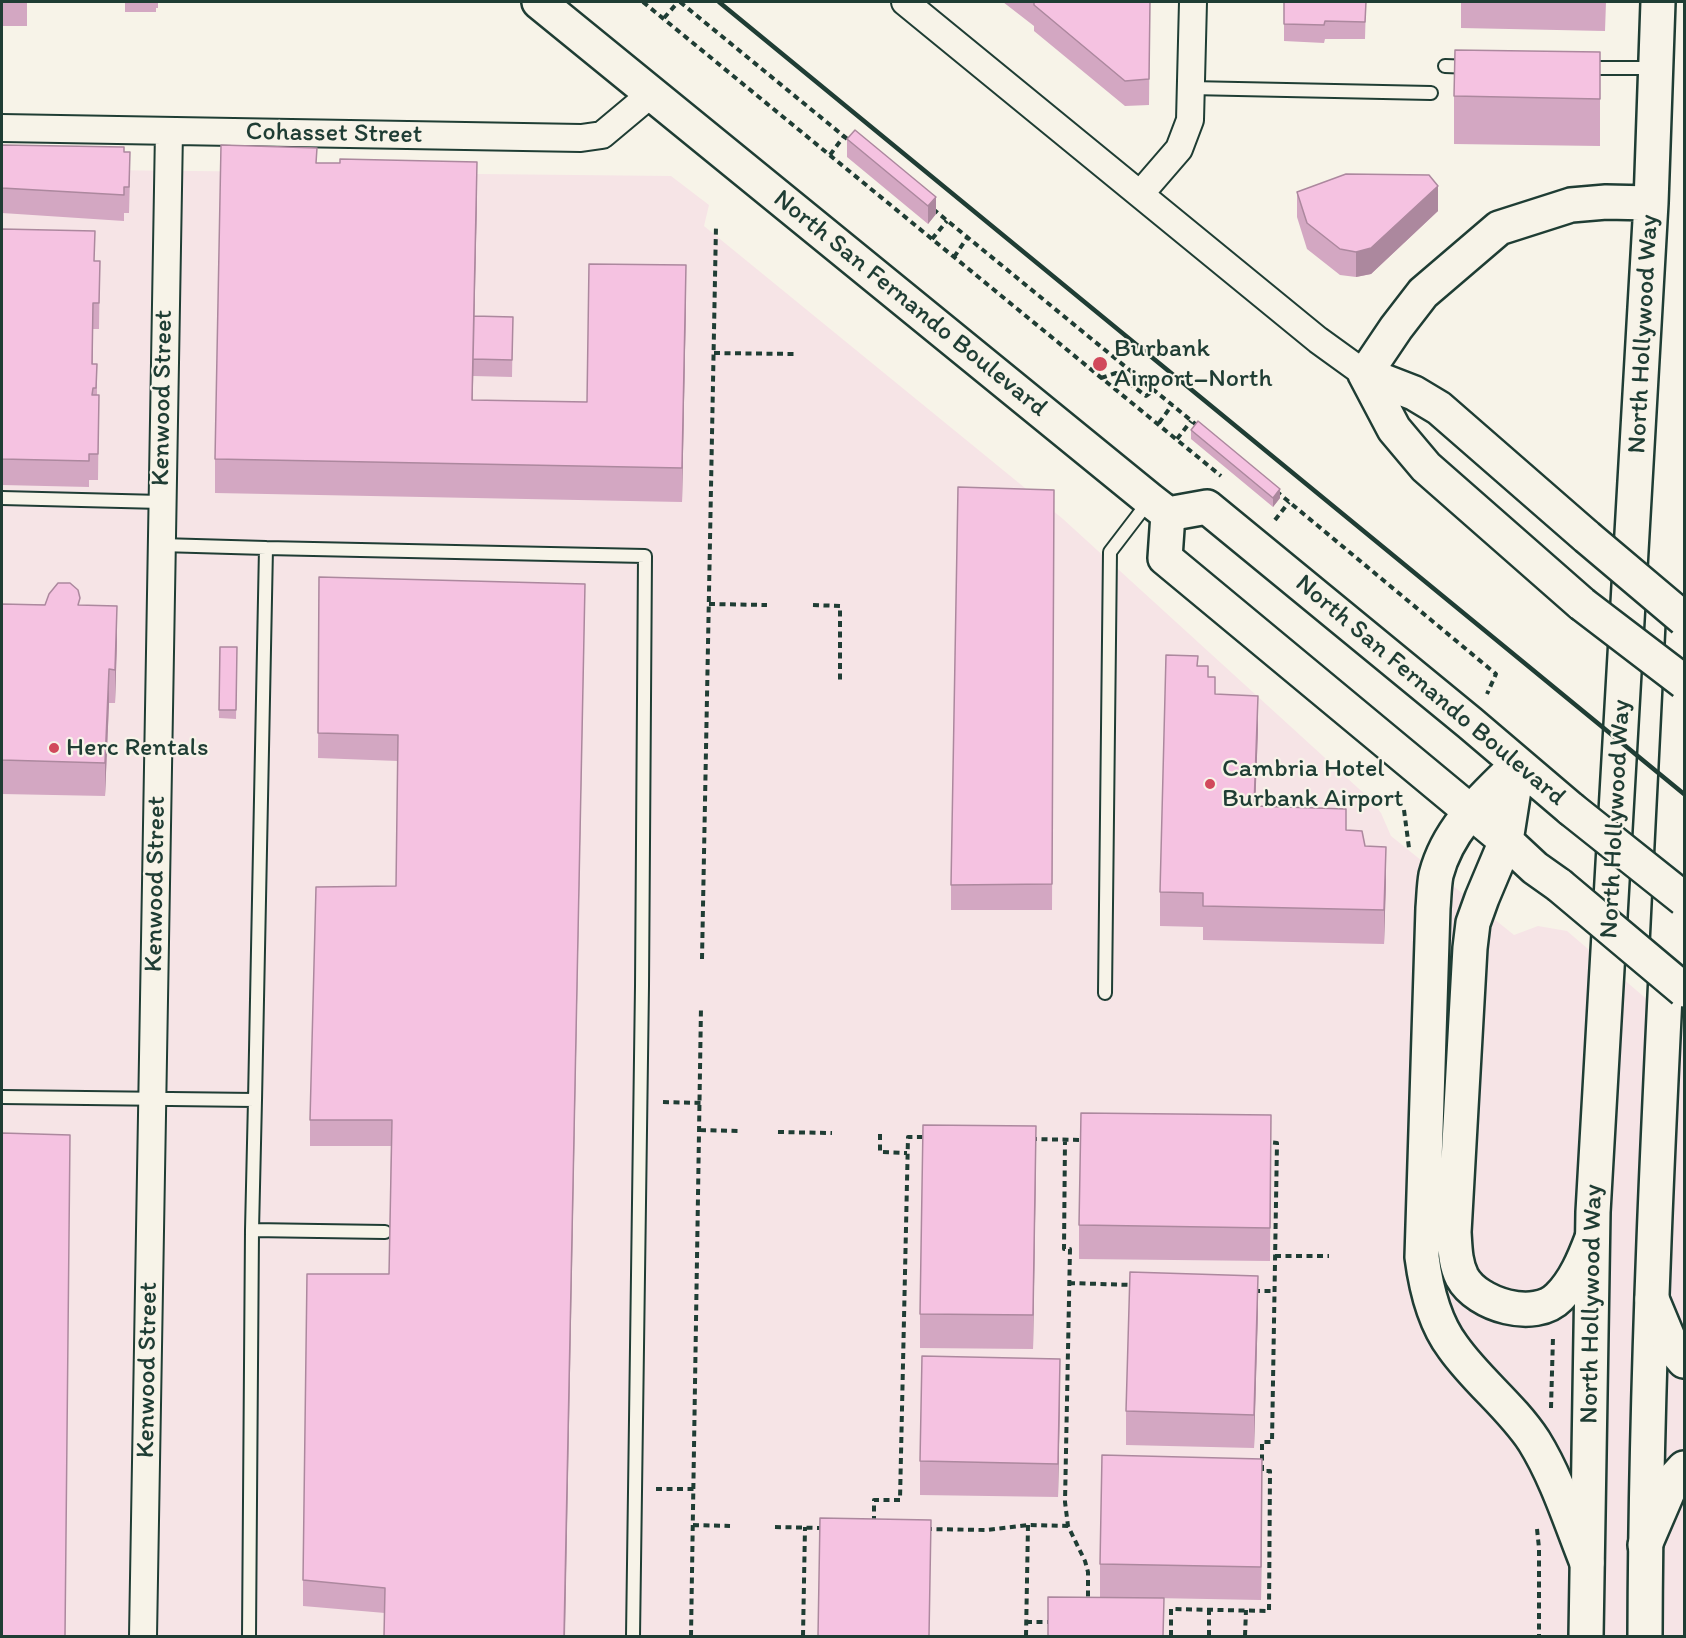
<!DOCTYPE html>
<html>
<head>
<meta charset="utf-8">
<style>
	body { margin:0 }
	#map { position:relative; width:1686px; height:1638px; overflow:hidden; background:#f7f3e8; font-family:Itim,sans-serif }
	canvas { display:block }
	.frame { position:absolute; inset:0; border:3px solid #1f3d34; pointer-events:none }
</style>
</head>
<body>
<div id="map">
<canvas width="1686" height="1638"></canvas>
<div class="frame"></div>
</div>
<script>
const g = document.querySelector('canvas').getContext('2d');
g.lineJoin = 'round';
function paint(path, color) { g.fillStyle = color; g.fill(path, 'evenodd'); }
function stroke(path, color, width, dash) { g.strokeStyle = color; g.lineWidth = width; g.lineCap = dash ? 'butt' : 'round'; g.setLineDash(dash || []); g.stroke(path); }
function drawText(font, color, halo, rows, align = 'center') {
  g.font = font + ' Itim,sans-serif'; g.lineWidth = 4.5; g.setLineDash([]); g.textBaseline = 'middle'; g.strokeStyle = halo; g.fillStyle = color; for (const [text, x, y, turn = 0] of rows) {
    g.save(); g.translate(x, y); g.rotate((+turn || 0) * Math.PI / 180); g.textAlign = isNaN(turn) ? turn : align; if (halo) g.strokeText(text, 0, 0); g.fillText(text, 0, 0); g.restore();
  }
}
paint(new Path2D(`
	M2,169l669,7 38,29 -5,21 359,293 306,279 12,15 10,23 123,99 24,-9 29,5 117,100v605h-1682z`), '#f6e4e6');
const lane = new Path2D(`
	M1445,66l27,1
	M1585,68h70
	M1190,88l241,5
	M2,498l159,4
	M161,545l105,3
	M1105,993l5,-441 39,-51
	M2,1097l253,3 11,-552 379,8 -3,430 -9,650
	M255,1100l-3,130 133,2
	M249,1636l3,-406`);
const street = new Path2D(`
	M905,2l413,338 47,34
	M2,128l579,10 21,-3 49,-41
	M1141,193l38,-44 11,-29 3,-118
	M143,1636l26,-1505`);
const secondary = new Path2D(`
	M1365,374l31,-46 27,-35 76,-65 72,-23 35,-3 45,1
	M1365,374l29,55 32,38 156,137
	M1365,374l49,19 25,15 148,129
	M1586,1636l7,-424 58,-1009 7,-201
	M1645,1636c1,-341 23,-682 39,-1023`);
const primary = new Path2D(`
	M539,2l611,498 18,14 39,-7 263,216 101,86
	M1168,514l-3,44 341,283 29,27 24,17
	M1518,764c-34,33 -70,64 -82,111 -2,11 -2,22 -3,33l-11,349c4,31 12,65 31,90 24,34 58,59 81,94 23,37 37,82 53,122
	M1518,764l-12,77 -24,57 -9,25 -3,25 -16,284c1,16 1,31 8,45 15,28 73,45 97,20 16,-16 25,-38 33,-59
	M1652,1299l20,48 12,14
	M1645,1545l28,-65 11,-12`);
stroke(lane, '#1f3d34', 16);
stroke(street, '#1f3d34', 30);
stroke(secondary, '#1f3d34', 38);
stroke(primary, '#1f3d34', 38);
stroke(new Path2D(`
	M643,2l578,474
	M680,2l171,140
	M664,18l14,-16
	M830,155l14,-19
	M933,209l266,218
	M932,239l15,-18
	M954,257l13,-19
	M714,353l82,1
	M1101,378l15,-5 30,23 8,-6
	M1159,423l13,-18
	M1177,439l14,-18
	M1276,491l220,183 -9,20
	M1275,520l14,-18
	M709,604l58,1
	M813,605l27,1v76
	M1404,810l5,38
	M702,959l14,-733
	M663,1102l38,1
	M700,1130l38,1
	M778,1132l54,1
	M880,1134v18l27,1
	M1031,1139l52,1
	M1065,1139l-1,110h6l-5,253 3,24 17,35 3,11v30
	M1275,1256h54
	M1069,1283l64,2
	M1254,1291h21
	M1551,1408l2,-71
	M656,1489h38
	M874,1522v-22h26l8,-363h19
	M693,1525l37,1
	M775,1527l47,1
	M926,1529l60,1 42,-5 40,1
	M1537,1529l2,19v88
	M1026,1622h27
	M691,1636l10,-629
	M803,1636l2,-109
	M1026,1636l2,-111
	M1171,1636v-27l98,2 1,-140h-8v-29h10l5,-299 -9,-1
	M1209,1636v-26
	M1245,1636l1,-26`), '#1f3d34', 4, [6, 4.5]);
stroke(lane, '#f7f3e8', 12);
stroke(street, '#f7f3e8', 26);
stroke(secondary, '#f7f3e8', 33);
stroke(primary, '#f7f3e8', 33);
stroke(new Path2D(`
	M719,2l965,792`), '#1f3d34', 4.5);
const secondaryBridge = new Path2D(`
	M1587,537l97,82
	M1582,604l102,78`);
const primaryBridge = new Path2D(`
	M1571,809l113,90
	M1559,885l125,105`);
stroke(secondaryBridge, '#1f3d34', 38, []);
stroke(primaryBridge, '#1f3d34', 38, []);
stroke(secondaryBridge, '#f7f3e8', 33);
stroke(primaryBridge, '#f7f3e8', 33);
paint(new Path2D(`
	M2,2h25v24h-25z
	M125,2h33v6h-2v4h-31z
	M1003,2h147l-1,103 -24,1 -91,-75v-5z
	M1284,2h82l-1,37h-40l-1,4 -40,-2z
	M1461,2h145l-1,29 -144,-3z
	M1600,52v94l-146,-2v-48z
	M855,130l81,84 -8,10 -81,-67v-18z
	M2,145l122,7 6,25 -1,36h-5v8l-122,-8z
	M317,163l160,32 -3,121 39,1 -1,60 -39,-1v-8l-1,32 115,2 99,-103 -4,203 -467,-9v-34z
	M1297,192l141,19 -67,63 -15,3 -16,-2 -33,-26 -10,-32z
	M2,229l93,32h5l-1,68h-6v35h4v31h2l-1,85h-9v7l-87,-2z
	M1191,430l89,68 -7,9 -82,-68z
	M1054,490l-2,420h-101v-25z
	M319,577l266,33 -200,1003 -82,-7v-26l86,-306 2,-128h-81v-26l86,-234 2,-125 -80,-3z
	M2,604l78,1 37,35 -2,63h-6l-4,93 -103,-2z
	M220,647h17l-1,72 -17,-1z
	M1198,666l10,11 7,17 43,35 -3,77 91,24 19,16 21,34 -2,64 -181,-4v-13l-43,-1v-34z
	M1271,1115l-1,146 -191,-2v-34z
	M1036,1160l-3,189 -113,-1v-34z
	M1258,1309l-4,139 -128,-3v-34z
	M1060,1392l-2,105 -138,-2v-34z
	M1262,1492l-1,108 -161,-3v-33z`), '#d3a7c2');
paint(new Path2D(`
	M477,162v33l-5,238v-33z
	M1438,186v25l-67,63 -15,3v-25z
	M936,197v17l-8,10v-18z
	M686,265v34l-4,203v-34z
	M1280,489v9l-7,9v-9z
	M585,584l-20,1052h-1z
	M117,606v34l-2,63v-33z
	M109,669v34l-4,93v-33z
	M1258,696v33l-4,111v-34z
	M1386,847v33l-2,64v-34z
	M1036,1126v34l-3,189v-34z
	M1258,1276v33l-4,139v-33z
	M1060,1359v33l-2,105v-33z
	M1262,1459v33l-1,108v-33z`), '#ac889e');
const building = new Path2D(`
	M1034,2h116l-1,77 -24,2 -91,-76z
	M1284,2h82l-1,20 -40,-1 -1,4 -40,-1z
	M1455,50l145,2v47l-146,-3z
	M855,130l81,67 -8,9 -81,-67z
	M2,145l122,2v5h6l-1,35h-5v8l-122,-7z
	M221,145l96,3 -1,15h24v-4l137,3 -5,238 115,2 2,-138 97,1 -4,203 -467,-9z
	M1346,174l83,1 9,11 -67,62 -15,4 -16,-3 -33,-26 -10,-31z
	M2,229l93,2 -1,30h6l-1,42h-6l-1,61h5l-1,24h-3l-1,7h7l-1,59h-9v7l-87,-2z
	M474,316l39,1 -1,43 -39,-1z
	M1198,421l82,68 -7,9 -82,-68z
	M958,487l96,3 -2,394 -101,1z
	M319,577l266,7 -21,1052h-180l1,-48 -82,-8 4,-306h82l3,-154h-82l6,-233 80,-1 2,-151 -80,-2z
	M58,583h12l8,7 2,8 -2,7 39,1 -2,64 -6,-1 -4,94 -103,-3v-156l43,1 4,-11z
	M220,647h17l-1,63h-17z
	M1166,655l32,1 -1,10h11v11h7v17l43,2 -4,110 92,3v21l16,1 3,15 21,1 -2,63 -181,-4v-13l-43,-1z
	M1081,1113l190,2 -1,113 -191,-3z
	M923,1125l113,1 -3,189 -113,-1z
	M2,1133l68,2 -5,501h-63z
	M1130,1272l128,4 -4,139 -128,-4z
	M922,1356l138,3 -2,105 -138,-3z
	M1102,1455l160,4 -1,108 -161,-3z
	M820,1518l111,2 -2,116h-111z
	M1048,1597l116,1 -1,38h-115z`);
paint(building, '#f5c2e1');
stroke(building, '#ac889e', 1.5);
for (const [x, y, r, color] of [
	[1100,364,8,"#d1495b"],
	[54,748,6,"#d1495b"],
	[1210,784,6,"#d1495b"]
]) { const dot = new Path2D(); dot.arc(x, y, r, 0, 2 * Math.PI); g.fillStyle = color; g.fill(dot); stroke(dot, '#f7f3e8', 2); }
drawText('26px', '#1f3d34', '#f7f3e8', [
	["Cohasset Street",334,134,1],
	["North San Fernando Boulevard",910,304,39],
	["North Hollywood Way",1644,334,-87],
	["Kenwood Street",163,398,-89],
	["North San Fernando Boulevard",1430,691,40],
	["North Hollywood Way",1616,819,-87],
	["Kenwood Street",156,884,-89],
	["North Hollywood Way",1592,1304,-89],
	["Kenwood Street",148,1370,-89]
]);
drawText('26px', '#1f3d34', '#f7f3e8', [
	["Burbank",1114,349],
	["Airport–North",1114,379],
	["Herc Rentals",66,748],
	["Cambria Hotel",1222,769],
	["Burbank Airport",1222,799]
], 'left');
</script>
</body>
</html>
